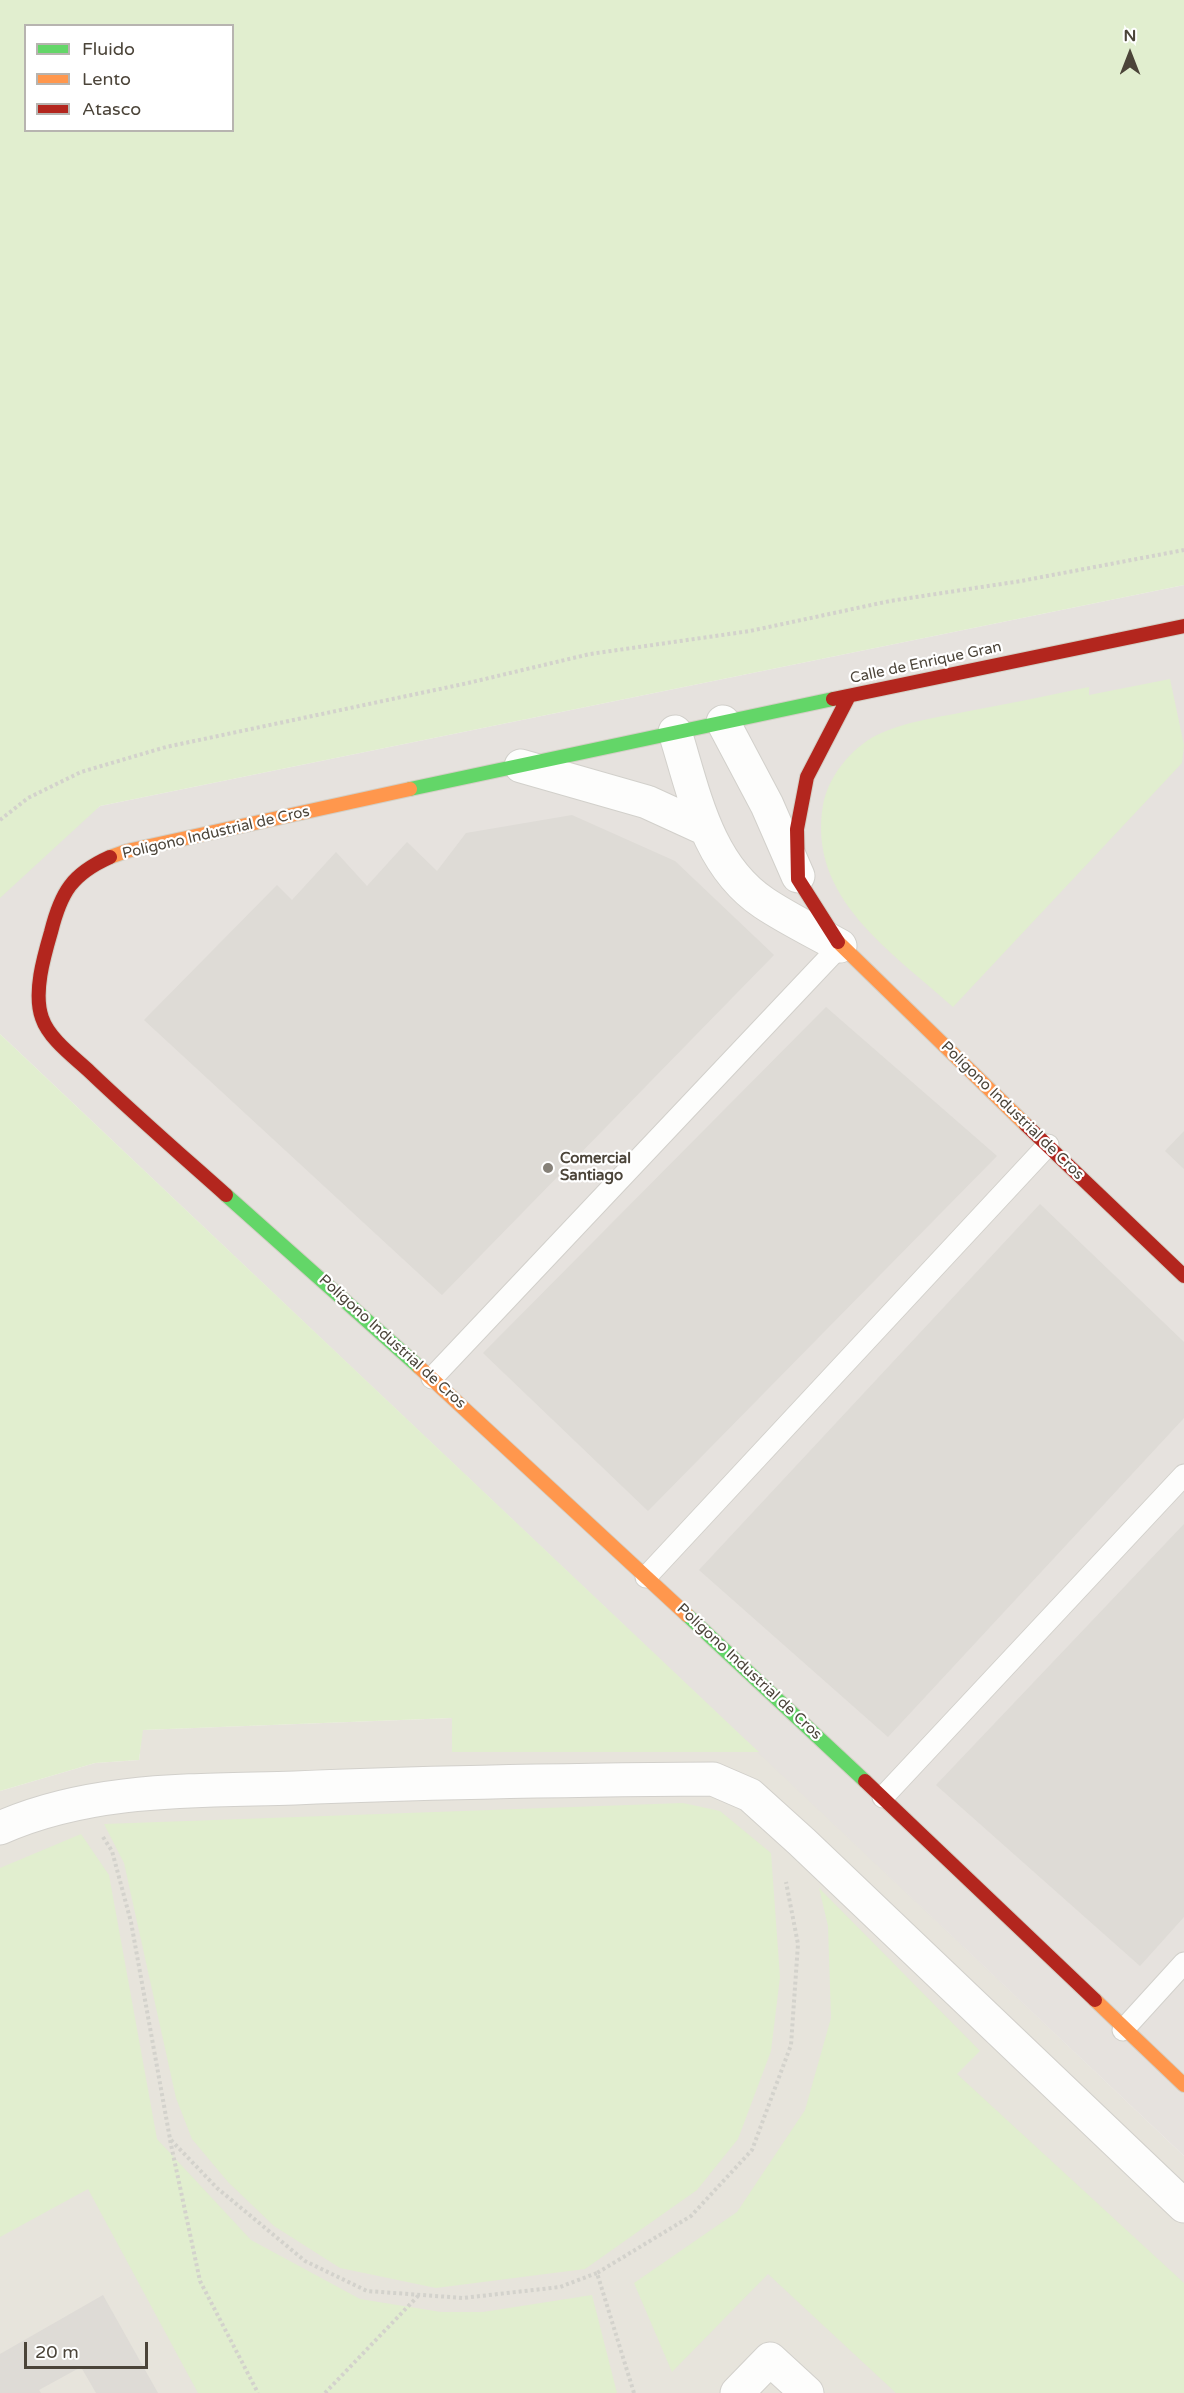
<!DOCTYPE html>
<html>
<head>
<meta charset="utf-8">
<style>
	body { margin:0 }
	#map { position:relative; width:1184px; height:2393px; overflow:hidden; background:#f4f2ee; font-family:"Varela Round",sans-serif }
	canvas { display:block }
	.legend { position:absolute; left:24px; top:24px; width:210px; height:108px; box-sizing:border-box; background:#fff; border:2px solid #b7b4b0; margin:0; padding:8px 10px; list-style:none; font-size:18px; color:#4b4439 }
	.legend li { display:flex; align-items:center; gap:12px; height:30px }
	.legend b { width:30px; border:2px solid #b7b4b0 }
	.north { position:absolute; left:1100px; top:24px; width:60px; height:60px; -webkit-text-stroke:4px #fff; paint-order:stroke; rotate:0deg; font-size:16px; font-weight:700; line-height:24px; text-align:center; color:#4b4439 }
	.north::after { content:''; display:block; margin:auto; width:21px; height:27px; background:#4b4439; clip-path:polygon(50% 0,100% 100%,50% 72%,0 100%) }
	.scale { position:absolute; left:24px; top:2342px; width:124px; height:27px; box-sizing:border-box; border:3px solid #4b4439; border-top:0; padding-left:8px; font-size:18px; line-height:21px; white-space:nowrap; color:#4b4439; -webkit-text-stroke:4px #fff; paint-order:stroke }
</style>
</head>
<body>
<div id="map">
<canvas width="1184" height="2393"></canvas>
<ul class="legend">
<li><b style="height:8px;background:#63d668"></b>Fluido</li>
<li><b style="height:8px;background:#ff974d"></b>Lento</li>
<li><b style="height:8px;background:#b3261e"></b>Atasco</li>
</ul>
<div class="north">N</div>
<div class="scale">20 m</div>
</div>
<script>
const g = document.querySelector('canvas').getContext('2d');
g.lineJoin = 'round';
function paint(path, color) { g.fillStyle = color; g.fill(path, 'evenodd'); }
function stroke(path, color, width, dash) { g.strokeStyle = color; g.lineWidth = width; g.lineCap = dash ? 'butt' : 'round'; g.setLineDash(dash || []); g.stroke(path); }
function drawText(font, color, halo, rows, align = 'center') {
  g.font = font + ' "Varela Round",sans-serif'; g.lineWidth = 4.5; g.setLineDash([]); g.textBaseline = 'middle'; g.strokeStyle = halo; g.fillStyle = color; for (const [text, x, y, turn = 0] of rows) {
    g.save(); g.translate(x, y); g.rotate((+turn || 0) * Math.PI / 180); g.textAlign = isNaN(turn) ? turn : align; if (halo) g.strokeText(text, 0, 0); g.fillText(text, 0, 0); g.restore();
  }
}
paint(new Path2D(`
	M452,1718l4,34h303l425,404v237h-1184v-602l95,-28 44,-3 3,-30z`), '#e7e4dc');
paint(new Path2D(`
	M1184,585v1571l-1184,-1122v-157l100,-71z`), '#e6e2de');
paint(new Path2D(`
	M0,0h1184v585l-1084,221 -100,92zM26,26h206v104h-206z
	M1170,679l14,66 -2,18 -229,244c-62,-56 -146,-109 -130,-202 5,-28 28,-57 54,-70 27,-13 57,-17 87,-23 42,-8 83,-16 125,-25v8z
	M0,1034l746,706 13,12h-307v-34l-309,12 -4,30 -44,3 -95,28z
	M683,1803l37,8 51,42 9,124 -9,74 -33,88 -41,51 -112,79 -149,19 -96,-20 -66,-42 -46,-44 -36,-43 -16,-41 -52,-235 -20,-39z
	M81,1834l28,41 48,264 94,101 109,59 81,13h42l109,-17 25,98h-419l-110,-204 -88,48v-369z
	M819,1888l161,163 -23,23 227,209v110h-288l-128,-119 -96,98 -38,-89 103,-71 68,-102 26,-92 -3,-92z`), '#e1eecf');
paint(new Path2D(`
	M572,815l103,46 99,94 -332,340 -298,-275 133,-135 15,15 44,-48 31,34 40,-44 30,29 29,-38z
	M826,1007l171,149 -349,355 -165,-158z
	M1184,1131v38l-19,-18z
	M1040,1204l144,138v76l-296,319 -189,-167z
	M1184,1524v393l-44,49 -204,-181z
	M103,2295l55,98h-62l-15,-26 -42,23 2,3h-41v-39z`), '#dedbd6');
const lane = new Path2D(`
	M432,1378l408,-432
	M646,1577l402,-432
	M883,1797l301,-322
	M1123,2030l61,-67`);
const street = new Path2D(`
	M723,722l44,83 31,71
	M675,732c19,61 32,133 89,171 24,16 51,29 76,43
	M521,766l126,36 59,27
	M0,1828c92,-41 196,-37 295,-40 139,-6 278,-8 418,-9l37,16 52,47 382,364
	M737,2393l33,-34 37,34`);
const fast = new Path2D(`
	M410,789l423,-90
	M226,1195l193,172
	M687,1615l178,166`);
const slow = new Path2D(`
	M110,857l17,-6 283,-62
	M838,942l188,183
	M419,1367l268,248
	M1095,2000l89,85`);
const jam = new Path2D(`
	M833,699l351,-73
	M110,857c-38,17 -49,35 -59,75 -7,24 -18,61 -9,86 7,21 32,39 48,54 44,42 90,82 136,123
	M838,942l-40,-63 -1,-50 10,-52 42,-81
	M1026,1125l158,151
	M865,1781l230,219`);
stroke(lane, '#d2d0cb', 23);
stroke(street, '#d2d0cb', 35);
stroke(fast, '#d3cfc5', 16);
stroke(slow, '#d3cfc5', 16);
stroke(jam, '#d3cfc5', 16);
stroke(new Path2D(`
	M0,820l28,-22 53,-26 85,-25 302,-64 122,-29 160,-23 140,-30 131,-20 163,-31
	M103,1837l9,14 19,71 39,217 47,49 88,73 62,30 96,7 97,-11 37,-14
	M170,2140l30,141 58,112
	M325,2393l93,-97
	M634,2393l-37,-120 94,-57 61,-66 39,-105 7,-101 -12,-62`), '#d3d2cc', 4, [3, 3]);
stroke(lane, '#fdfdfc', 21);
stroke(street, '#fdfdfc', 33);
stroke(fast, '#63d668', 14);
stroke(slow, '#ff974d', 14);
stroke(jam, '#b3261e', 14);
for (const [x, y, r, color] of [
	[548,1168,6,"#868178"]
]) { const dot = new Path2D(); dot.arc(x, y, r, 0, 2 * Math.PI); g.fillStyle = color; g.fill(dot); stroke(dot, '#fff', 2); }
drawText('15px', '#4b4439', '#fff', [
	["Calle de Enrique Gran",926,663,-12],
	["Polígono Industrial de Cros",216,833,-13],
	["Polígono Industrial de Cros",1012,1111,44],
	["Polígono Industrial de Cros",392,1342,42],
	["Polígono Industrial de Cros",749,1672,43]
]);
drawText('bold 15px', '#4b4439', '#fff', [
	["Comercial",560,1159],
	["Santiago",560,1176]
], 'left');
</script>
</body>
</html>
